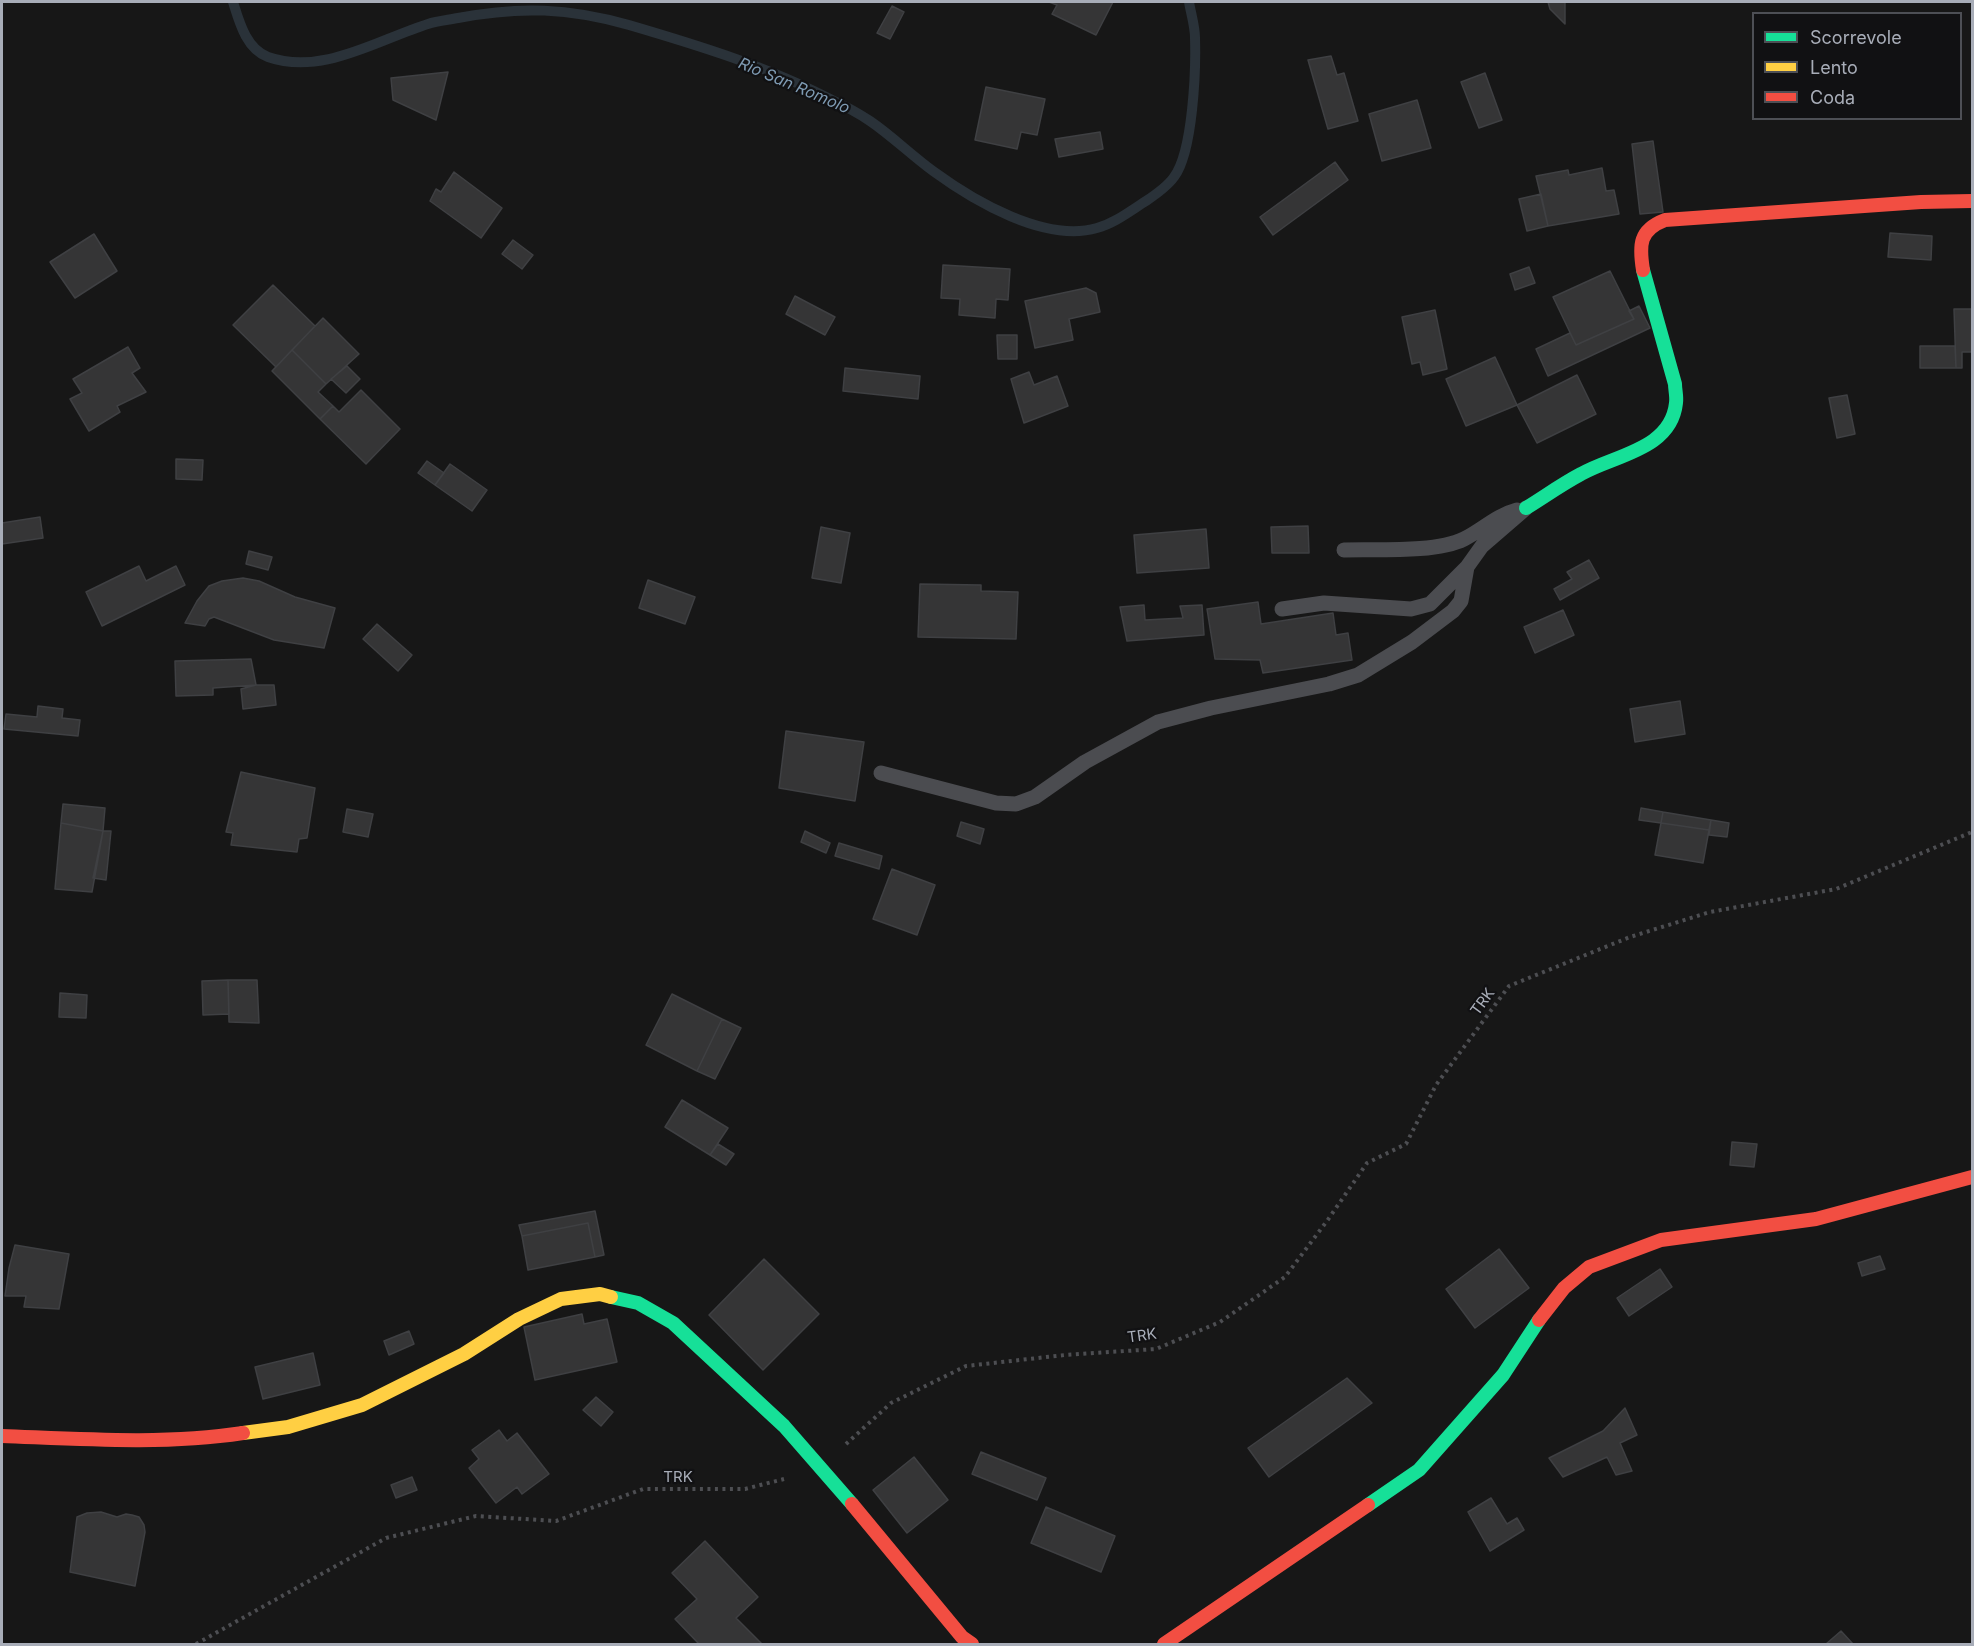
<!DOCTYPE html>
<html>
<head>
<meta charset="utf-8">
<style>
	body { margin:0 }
	#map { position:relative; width:1974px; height:1646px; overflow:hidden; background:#171717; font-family:Inter,sans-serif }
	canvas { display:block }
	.frame { position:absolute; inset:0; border:3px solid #a8adb8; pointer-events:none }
	.legend { position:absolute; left:1752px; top:12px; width:210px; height:108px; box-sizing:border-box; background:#111113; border:2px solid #4d4f55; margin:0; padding:8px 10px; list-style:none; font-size:18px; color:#a8adb8 }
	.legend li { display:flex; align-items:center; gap:12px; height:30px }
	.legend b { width:30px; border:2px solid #4d4f55 }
</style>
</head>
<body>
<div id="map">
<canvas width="1974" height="1646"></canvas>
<div class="frame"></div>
<ul class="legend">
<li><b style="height:8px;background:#16e098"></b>Scorrevole</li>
<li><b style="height:8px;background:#ffcf43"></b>Lento</li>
<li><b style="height:8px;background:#f24e42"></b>Coda</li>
</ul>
</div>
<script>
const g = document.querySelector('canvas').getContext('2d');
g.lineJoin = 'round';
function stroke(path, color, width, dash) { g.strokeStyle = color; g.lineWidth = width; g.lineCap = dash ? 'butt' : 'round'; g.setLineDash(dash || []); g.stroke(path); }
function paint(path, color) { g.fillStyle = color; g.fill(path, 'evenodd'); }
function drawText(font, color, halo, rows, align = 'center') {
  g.font = font + ' Inter,sans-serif'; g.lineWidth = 4.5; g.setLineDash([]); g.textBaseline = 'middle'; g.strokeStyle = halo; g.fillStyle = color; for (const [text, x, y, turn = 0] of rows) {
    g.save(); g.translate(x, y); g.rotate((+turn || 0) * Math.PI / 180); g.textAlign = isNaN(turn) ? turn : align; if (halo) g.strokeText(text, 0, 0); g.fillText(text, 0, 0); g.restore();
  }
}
stroke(new Path2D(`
	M233,2c6,19 13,47 35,55 54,19 109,-17 160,-33 9,-3 20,-4 30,-6 62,-12 111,-10 171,7 68,20 140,42 203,75 13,6 26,13 38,21 22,15 41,34 63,50 41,30 112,72 164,57 18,-5 33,-17 49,-27 9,-6 21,-14 28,-24 19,-25 22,-107 21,-139 0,-12 -4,-24 -6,-36`), '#2a3239', 10);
const building = new Path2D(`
	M1049,2h64l-17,33 -44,-21 5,-9z
	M1548,2h17v22l-15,-15z
	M892,6l12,6 -14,27 -13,-6z
	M1331,56l6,19 7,-2 14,48 -30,8 -20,-69z
	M448,72l-12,48 -43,-20 -2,-22z
	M1485,73l17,47 -23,8 -18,-46z
	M986,87l59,12 -8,36 -16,-3 -4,17 -42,-9z
	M1417,100l14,48 -49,13 -13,-47z
	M1100,132l3,17 -44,8 -4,-18z
	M1653,141l10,71 -23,2 -8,-70z
	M1335,162l13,18 -75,55 -13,-18z
	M1602,168l4,23 8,-1 5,24 -71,12 -12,-50 32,-6 1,5z
	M454,172l48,36 -21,30 -51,-37 6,-12 5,3z
	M1541,194l7,32 -21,5 -8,-32z
	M1890,233l42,3 -1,24 -43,-3z
	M94,234l23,37 -42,27 -25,-36z
	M513,240l20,15 -11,14 -20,-15z
	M943,265l67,4 -2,31 -12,-1 -1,19 -36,-3 1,-16 -19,-1z
	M1529,267l6,16 -20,7 -5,-16z
	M1610,271l24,48 -58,26 -23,-48z
	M273,285l42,41 -39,41 -43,-42z
	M1086,288l10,5 4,19 -31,7 4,21 -38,8 -10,-47z
	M795,296l40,21 -10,18 -39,-21z
	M1639,306l11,22 -102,48 -12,-27 34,-16 6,12 58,-26 -5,-8z
	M1954,309h18v43h-10v16h-6z
	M1435,310l12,59 -24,6 -3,-13 -8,2 -10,-47z
	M323,318l36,36 -33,30 -34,-34z
	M997,335h20v24h-19z
	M1920,346h35l1,22h-36z
	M128,347l12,21 -8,5 14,19 -29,14 3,6 -31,19 -19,-32 12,-6 -9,-14z
	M292,350l34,34 -8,8 15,14 -13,13 -48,-48z
	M1495,357l22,48 -51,21 -20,-47z
	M347,366l13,13 -14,14 -15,-14z
	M845,368l75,8 -2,23 -75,-8z
	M1029,372l5,13 23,-9 11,30 -44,17 -13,-44z
	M1577,375l19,39 -59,29 -20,-38z
	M361,390l39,39 -34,35 -46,-45 13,-13 6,6z
	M1847,395l8,39 -18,4 -8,-40z
	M176,459l27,1 -1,20 -26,-1z
	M427,461l17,12 -9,12 -17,-12z
	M450,464l37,26 -15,21 -37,-26z
	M40,517l3,21 -41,6v-21z
	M1308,526l1,27h-37l-1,-26z
	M821,527l29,6 -9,50 -29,-5z
	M1206,529l3,39 -72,5 -3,-38z
	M249,551l23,6 -4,13 -22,-6z
	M1589,560l10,18 -39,22 -6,-11 18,-10 -5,-7z
	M139,566l7,15 30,-15 9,19 -83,41 -16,-34z
	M243,578l16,3 36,16 40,11 -11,40 -50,-8 -60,-23 -5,2 -4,7 -20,-3 12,-22 12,-15 13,-5z
	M648,580l47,17 -10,27 -46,-16z
	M920,584l61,1v6l37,1 -2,47 -98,-2z
	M1258,602l3,22 72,-11 3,22 12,-2 4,27 -89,13 -3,-13 -45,-1 -8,-50z
	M1144,605l1,15 38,-2 -3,-12 22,-1 2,30 -77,6 -7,-34z
	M1563,610l11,25 -39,18 -11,-26z
	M377,624l35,31 -14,16 -35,-32z
	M251,659l5,26 -43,3v7l-37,1 -1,-35z
	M256,685h18l2,20 -33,4 -2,-20z
	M1680,701l5,33 -50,8 -5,-33z
	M38,706l25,3 -1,9 18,2 -2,16 -74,-7 2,-15 31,3z
	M786,731l78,11 -9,59 -76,-13z
	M241,772l74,16 -8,50 -8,1 -2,13 -66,-7 2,-12 -7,-1z
	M63,804l42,4 -2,23 -42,-8z
	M1641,808l22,4 -2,11 -22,-3z
	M347,809l26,5 -5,23 -25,-5z
	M1663,812l48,8 -2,10 -48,-7z
	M1711,820l18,3 -2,14 -18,-2z
	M961,822l23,7 -4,15 -23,-8z
	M61,823l42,8 -11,61 -37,-3z
	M1661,823l48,7 -6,33 -48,-8z
	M103,831h8l-5,49 -13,-2z
	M805,831l25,12 -4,10 -25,-11z
	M839,843l43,13 -3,13 -44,-13z
	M892,869l43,16 -18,50 -44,-16z
	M228,980l1,34 -26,1 -1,-34z
	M228,980h29l2,43 -30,-1z
	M60,993l27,2 -1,23 -27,-1z
	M672,994l50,25 -25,52 -51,-26z
	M722,1019l19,9 -26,51 -18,-8z
	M682,1100l46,28 -18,27 -45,-28z
	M1732,1142l25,2 -3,23 -24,-2z
	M718,1144l16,10 -8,11 -16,-10z
	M595,1211l9,44 -9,2 -7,-34 -66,13 -3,-11z
	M588,1223l7,34 -67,13 -6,-34z
	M15,1245l54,9 -10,55 -35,-2 2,-11h-21l4,-28z
	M1499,1249l30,39 -54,40 -29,-39z
	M1880,1256l5,13 -23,7 -4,-13z
	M764,1259l55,55 -56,56 -54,-55z
	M1660,1269l12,18 -43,29 -12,-18z
	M582,1314l2,10 23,-5 10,43 -82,18 -11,-53z
	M409,1331l5,13 -25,11 -5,-14z
	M313,1353l7,32 -57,14 -8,-32z
	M1347,1378l25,25 -103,74 -21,-29z
	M596,1397l17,15 -12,14 -18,-16z
	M1625,1408l12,27 -17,8 12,28 -16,4 -9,-18 -44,20 -14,-19 54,-27z
	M499,1430l8,11 10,-8 32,41 -27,20 -5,-7 -21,16 -27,-35 10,-9 -7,-9z
	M981,1452l65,26 -9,22 -65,-26z
	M914,1457l34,43 -41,33 -34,-43z
	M412,1477l5,13 -21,8 -5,-13z
	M1491,1498l16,26 10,-6 7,12 -34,21 -22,-39z
	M1046,1507l69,29 -14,36 -70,-29z
	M101,1512l16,5 9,-3 6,1 7,2 5,8 1,7 -10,54 -65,-14 7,-55 10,-4z
	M705,1541l53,56 -22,21 26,26h-63l-24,-25 22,-20 -25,-26z
	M1841,1631l12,13h-27z`);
paint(building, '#353536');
stroke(building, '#3f4043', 1.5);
stroke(new Path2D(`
	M846,1444l45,-41 75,-37 99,-11 91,-6 64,-27 65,-45 42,-56 40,-58 39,-19 30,-59 73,-99 121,-49 80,-25 126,-23 136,-57
	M196,1644l190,-106 90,-22 80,5 87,-32h102l39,-10`), '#4d4e52', 4, [3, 4.5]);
stroke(new Path2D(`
	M1344,550c32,-1 92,3 120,-11 20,-10 31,-23 53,-29
	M1282,609l42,-6 87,6 19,-5 37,-37
	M881,773l115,30 20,1 19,-7 50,-35 73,-40 53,-14 118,-24 29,-9 54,-33 41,-31 8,-10 6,-34 15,-21 44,-38`), '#4b4c50', 15);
stroke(new Path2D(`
	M1526,508c18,-11 36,-24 55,-34 33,-19 90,-24 95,-71 1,-6 -1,-13 -1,-19l-32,-114
	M611,1297l27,6 35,20 111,103 68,78
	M1368,1505l51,-35 84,-95 36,-55`), '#16e098', 14);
stroke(new Path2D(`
	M243,1433l45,-6 74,-22 102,-51 55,-35 42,-20 39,-5 11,3`), '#ffcf43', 14);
stroke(new Path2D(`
	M1643,270c-4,-25 -4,-40 22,-50l256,-18 51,-1
	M1539,1320l25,-32 25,-21 72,-27 155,-21 156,-42
	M2,1436c79,3 162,9 241,-3
	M852,1504l110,133 10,7
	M1164,1644l204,-139`), '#f24e42', 14);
drawText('15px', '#a8adb8', '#111113', [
	["TRK",1483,1002,-54],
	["TRK",1142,1336,-8],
	["TRK",678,1477]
]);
drawText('italic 16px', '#7f9bb3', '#111113', [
	["Rio San Romolo",794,86,23]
]);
</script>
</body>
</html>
